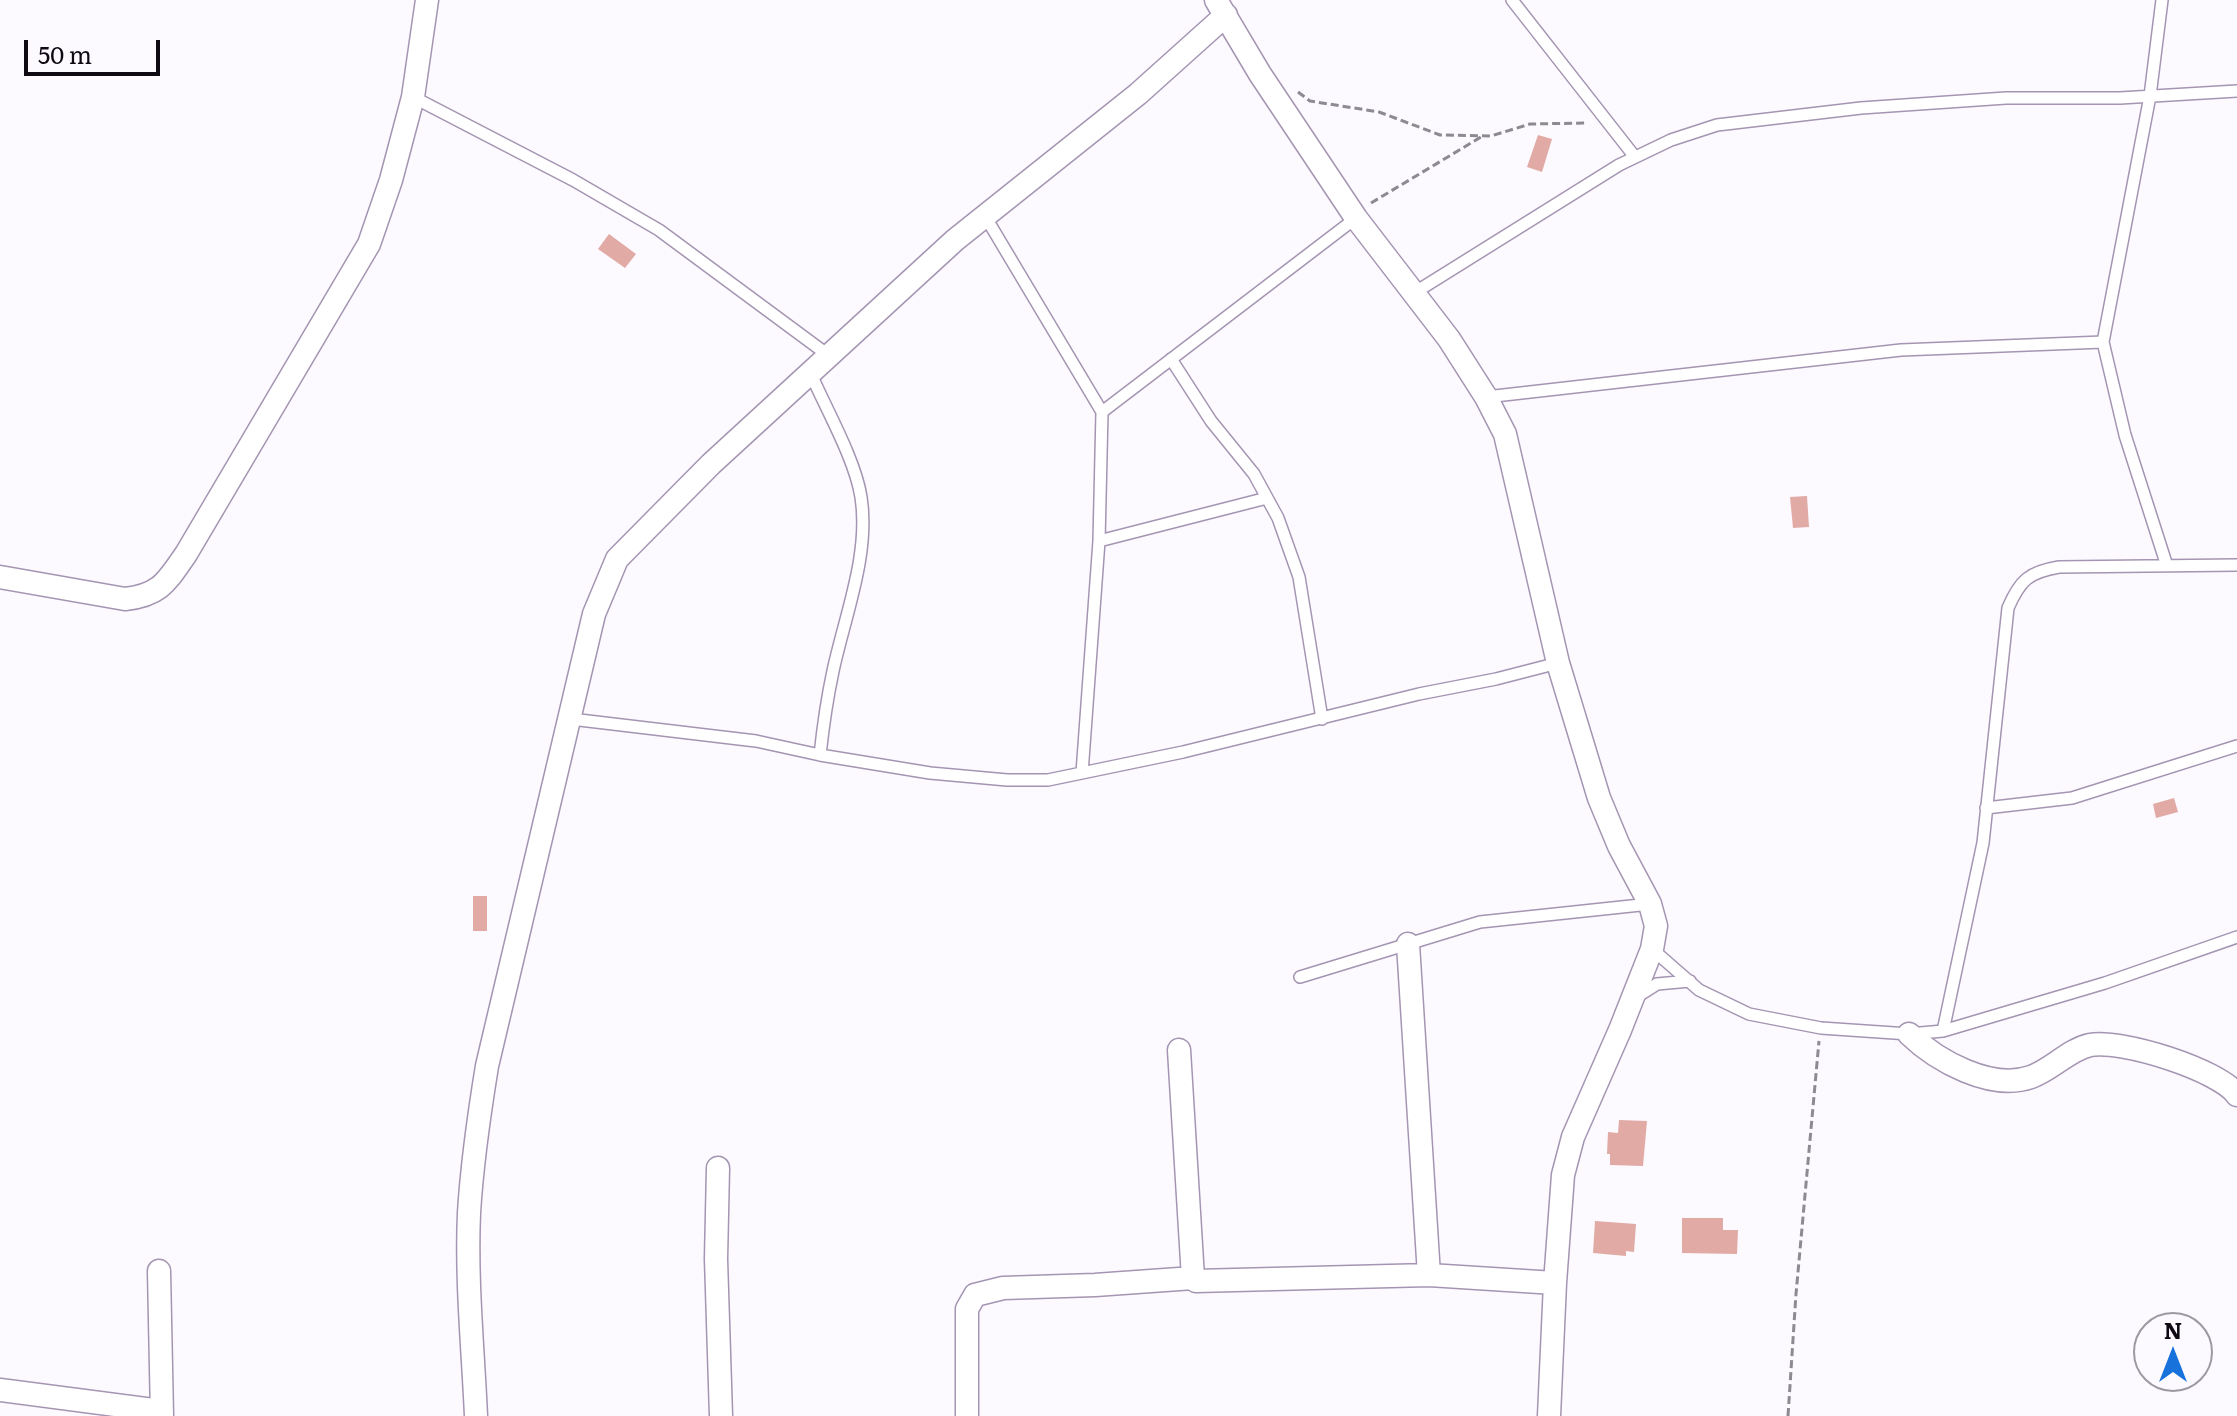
<!DOCTYPE html>
<html>
<head>
<meta charset="utf-8">
<style>
	body { margin:0 }
	#map { position:relative; width:2237px; height:1416px; overflow:hidden; background:#fcf9ff; font-family:Literata,serif }
	canvas { display:block }
	.north { position:absolute; left:2133px; top:1312px; width:80px; height:80px; box-sizing:border-box; background:#fcf9ff; border:2px solid #9d99a1; border-radius:50%; rotate:0deg; font-size:22px; font-weight:700; line-height:32px; text-align:center; color:#0e0913 }
	.north::after { content:''; display:block; margin:auto; width:28px; height:36px; background:#1772db; clip-path:polygon(50% 0,100% 100%,50% 72%,0 100%) }
	.scale { position:absolute; left:24px; top:40px; width:136px; height:36px; box-sizing:border-box; border:4px solid #0e0913; border-top:0; padding-left:10px; font-size:24px; line-height:28px; white-space:nowrap; color:#0e0913; -webkit-text-stroke:6px #fcf9ff; paint-order:stroke }
</style>
</head>
<body>
<div id="map">
<canvas width="2237" height="1416"></canvas>
<div class="north">N</div>
<div class="scale">50 m</div>
</div>
<script>
const g = document.querySelector('canvas').getContext('2d');
g.lineJoin = 'round';
function paint(path, color) { g.fillStyle = color; g.fill(path, 'evenodd'); }
function stroke(path, color, width, dash) { g.strokeStyle = color; g.lineWidth = width; g.lineCap = dash ? 'butt' : 'round'; g.setLineDash(dash || []); g.stroke(path); }
paint(new Path2D(`
	M1538,135l14,4 -10,33 -15,-5z
	M609,234l27,20 -11,14 -27,-19z
	M1807,496l2,31 -16,1 -3,-31z
	M2174,798l4,14 -22,6 -3,-14z
	M473,896h14v35h-14z
	M1619,1120l28,1 -4,45 -33,-1v-11h-3l1,-22 10,1z
	M1682,1218h41v12h15l-1,24 -55,-1z
	M1595,1221l41,3 -2,28 -8,-1v5l-33,-3z`), '#e1aaa4');
const service = new Path2D(`
	M1512,0l123,157
	M2162,0l-12,96 -47,246 22,93 42,131
	M413,97l160,83 86,50 169,125
	M985,216l117,196 -3,129 -17,232
	M1414,293l205,-128 52,-25 46,-15 144,-17 145,-10h114l117,-7
	M1171,359l40,62 43,53 24,44 21,59 23,142
	M810,372c16,37 45,87 51,125 9,57 -16,118 -28,174 -6,28 -10,56 -13,84
	M1486,397l415,-47 202,-8
	M1102,412l254,-194
	M1099,541l168,-43
	M571,719l185,22 64,14 110,18 77,7h41l135,-28 236,-58 77,-15 62,-16
	M1986,808l86,-10 165,-52
	M1652,949l47,41 50,24 72,14 88,6 34,-3 162,-48 132,-46
	M1300,977l180,-55 170,-18
	M1638,996l19,-12 33,-3
	M1943,1031l40,-188 25,-235c12,-28 21,-36 51,-41l178,-2`);
const minor = new Path2D(`
	M1216,0l44,74 96,144 93,121 37,58 19,37 53,229 41,135 20,48 31,58 6,22 -4,23 -32,81 -47,107 -10,38 -8,108 -6,133
	M0,577l125,22c36,-4 42,-18 61,-45l183,-310 22,-64 22,-83 14,-97
	M1408,944l21,331
	M1909,1034c28,27 82,57 122,43 22,-8 37,-27 59,-32 31,-6 130,25 147,50
	M1179,1050l14,228 3,3 233,-6 126,8
	M718,1168l-2,91 5,157
	M159,1271l3,145
	M0,1390l161,21
	M476,1416c-3,-67 -10,-136 -7,-203 3,-50 10,-98 18,-147l107,-452 23,-55 94,-95 244,-224 183,-146 88,-79
	M967,1416v-107l8,-14 28,-7 92,-3 98,-7`);
stroke(service, '#a495b2', 14);
stroke(minor, '#a495b2', 25);
stroke(new Path2D(`
	M1298,92l12,9 69,11 61,23 51,1 39,-12 58,-1
	M1371,203l110,-66
	M1788,1416l8,-122 23,-253`), '#8e8a91', 3, [8, 4]);
stroke(service, '#fff', 11);
stroke(minor, '#fff', 22);
</script>
</body>
</html>
